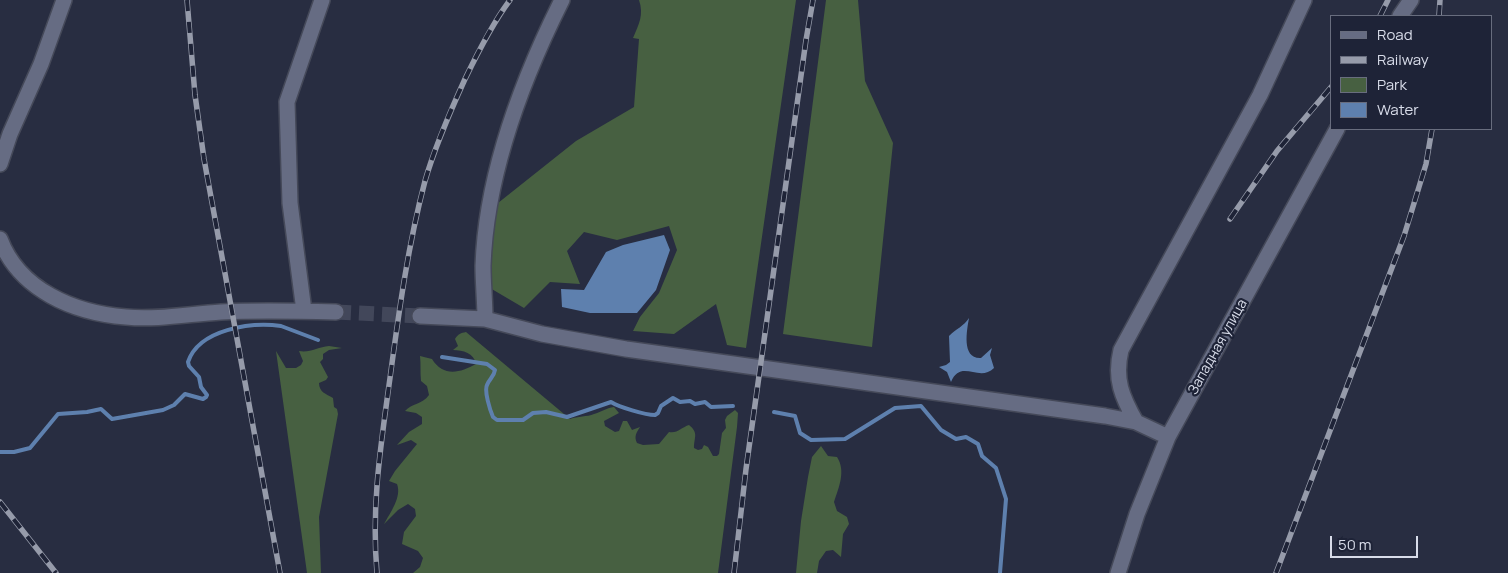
<!DOCTYPE html>
<html>
<head>
<meta charset="utf-8">
<style>
	body { margin:0 }
	#map { position:relative; width:1508px; height:573px; overflow:hidden; background:#282d41; font-family:Manrope,sans-serif }
	canvas { display:block }
	.legend { position:absolute; left:1330px; top:15px; width:162px; height:115px; box-sizing:border-box; background:#1e2337; border:1px solid #686d7e; margin:0; padding:6px 9px; list-style:none; font-size:15px; color:#d8dce9 }
	.legend li { display:flex; align-items:center; gap:10px; height:25px }
	.legend b { width:25px; border:1px solid #686d7e }
	.scale { position:absolute; left:1330px; top:536px; width:88px; height:22px; box-sizing:border-box; border:2px solid #d8dce9; border-top:0; padding-left:6px; font-size:15px; line-height:18px; white-space:nowrap; color:#d8dce9; -webkit-text-stroke:4px #1e2337; paint-order:stroke }
</style>
</head>
<body>
<div id="map">
<canvas width="1508" height="573"></canvas>
<ul class="legend">
<li><b style="height:6px;background:#666c83"></b>Road</li>
<li><b style="height:6px;background:#969baa"></b>Railway</li>
<li><b style="height:14px;background:#476041"></b>Park</li>
<li><b style="height:14px;background:#5e80ae"></b>Water</li>
</ul>
<div class="scale">50 m</div>
</div>
<script>
const g = document.querySelector('canvas').getContext('2d');
g.lineJoin = 'round';
function paint(path, color) { g.fillStyle = color; g.fill(path, 'evenodd'); }
function stroke(path, color, width, dash) { g.strokeStyle = color; g.lineWidth = width; g.lineCap = dash ? 'butt' : 'round'; g.setLineDash(dash || []); g.stroke(path); }
function drawText(font, color, halo, rows, align = 'center') {
  g.font = font + ' Manrope,sans-serif'; g.lineWidth = 4.5; g.setLineDash([]); g.textBaseline = 'middle'; g.strokeStyle = halo; g.fillStyle = color; for (const [text, x, y, turn = 0] of rows) {
    g.save(); g.translate(x, y); g.rotate((+turn || 0) * Math.PI / 180); g.textAlign = isNaN(turn) ? turn : align; if (halo) g.strokeText(text, 0, 0); g.fillText(text, 0, 0); g.restore();
  }
}
paint(new Path2D(`
	M639,0h157l-50,348 -19,-3 -11,-41 -42,30 -41,-3 7,-14 19,-24 18,-43 -8,-24 -52,14 -33,-8 -17,19 13,33 -30,-2 -26,26 -34,-20 -1,-38 9,-47 78,-62 58,-34 5,-68 -6,-1c6,-14 11,-23 6,-38z
	M826,0h32l7,81 28,62 -21,204 -89,-13z
	M466,332l104,87c8,-3 17,-2 24,-5 7,-2 12,-6 20,-7l5,6 -15,8 1,5 10,6 4,-1 4,-10h4l5,9 8,-3c-4,6 -6,10 -3,16l6,2 16,-1 10,-12c8,2 13,-5 20,-7 10,8 5,12 5,23l4,2 4,-1 2,-4 4,2 5,9h4l2,-2 3,-21 4,-5 -1,-8 2,-4 8,-6 3,3 -1,14 -19,146h-305l7,-6 3,-9 -5,-7 -16,-7 2,-12 12,-16 -1,-7 -7,-5 -10,6 -14,14c6,-11 18,-27 13,-40l-8,-3 6,-10 22,-27 -6,-4 -14,5 12,-13 13,-8v-7l-6,-4 -11,-2c7,-8 17,-6 24,-16l-2,-9 -6,-5c-1,-9 0,-17 -1,-25l12,3c11,18 28,14 44,5 -2,-11 -13,-14 -23,-14l5,-4 -3,-7c3,-5 6,-6 11,-7z
	M329,346l13,2 -13,2 -6,4v5l-3,3 8,15 -2,3 -7,3c0,9 7,11 14,15l1,9 3,2 1,5 -19,103 2,56h-14l-31,-222 10,17h10l5,-3 2,-4 -4,-10c11,2 19,-4 30,-5z
	M821,446l7,10 9,1c9,14 2,30 -3,45l3,9 10,6 2,7 -6,10 -2,23 -8,-7 -7,1 -7,10 -2,12h-21l5,-52 7,-44 4,-20z`), '#476041');
paint(new Path2D(`
	M664,235l6,15 -14,40 -19,23h-47l-28,-6 -1,-18 23,1 22,-38 17,-7z
	M969,318c-2,12 -8,41 12,40l11,-10 -2,7 4,13c-15,15 -33,-10 -43,14l-4,-10 -8,-5 7,-2 4,-3 -1,-26c7,-7 15,-10 20,-18z`), '#5e80ae');
stroke(new Path2D(`
	M442,357l45,7 8,6c-1,7 -6,9 -8,15 -3,6 3,25 6,32l4,3h26l10,-7 13,-1 21,5 44,-15c8,5 34,13 44,13l3,-2 3,-7 12,-8 7,4 10,-1 5,3 10,-2 6,5 22,-1
	M774,412l21,4 5,17 11,7 34,-1 50,-31 26,-2 20,24 15,9 10,-2 12,7 4,12 14,12 10,31 -6,74
	M0,452h14l16,-4 28,-34 29,-2 14,-3 11,10 51,-9 11,-5 11,-11 18,5 3,-2 1,-2 -6,-8 -2,-10 -10,-11 -1,-4c11,-33 63,-40 93,-36l37,14`), '#5e80ae', 4);
stroke(new Path2D(`
	M336,312l84,4`), '#42475a', 15, [15, 8]);
const minor = new Path2D(`
	M1400,16l11,-16
	M0,164l10,-30 31,-70 23,-64
	M0,239c19,51 74,74 126,78 31,3 63,-3 95,-5 38,-2 77,-1 115,0
	M304,311l-14,-108 -3,-101 35,-102
	M420,316l65,3 57,15 84,15 479,67 31,6 32,15
	M485,319c0,-17 -2,-36 -2,-53 3,-91 39,-186 79,-266
	M1136,422c-14,-25 -22,-43 -15,-72l139,-255 44,-95
	M1118,573l19,-59 31,-77 169,-308`);
stroke(minor, '#454959', 18);
stroke(minor, '#666c83', 15);
const rail = new Path2D(`
	M187,0l8,95 9,64 76,414
	M1380,16l8,-16
	M1439,16l1,-16
	M1230,219l47,-68 55,-65
	M0,502l56,71
	M377,573c-6,-68 4,-129 13,-195 9,-67 18,-133 35,-197 10,-35 25,-69 40,-102 13,-27 27,-55 45,-79
	M734,573l12,-104 60,-429 7,-40
	M1276,573l128,-337 22,-72 6,-35`);
stroke(rail, '#969baa', 5.5);
stroke(rail, '#1e2337', 4, [11]);
drawText('14px', '#d8dce9', '#1e2337', [
	["Западная улица",1218,347,-61]
]);
</script>
</body>
</html>
